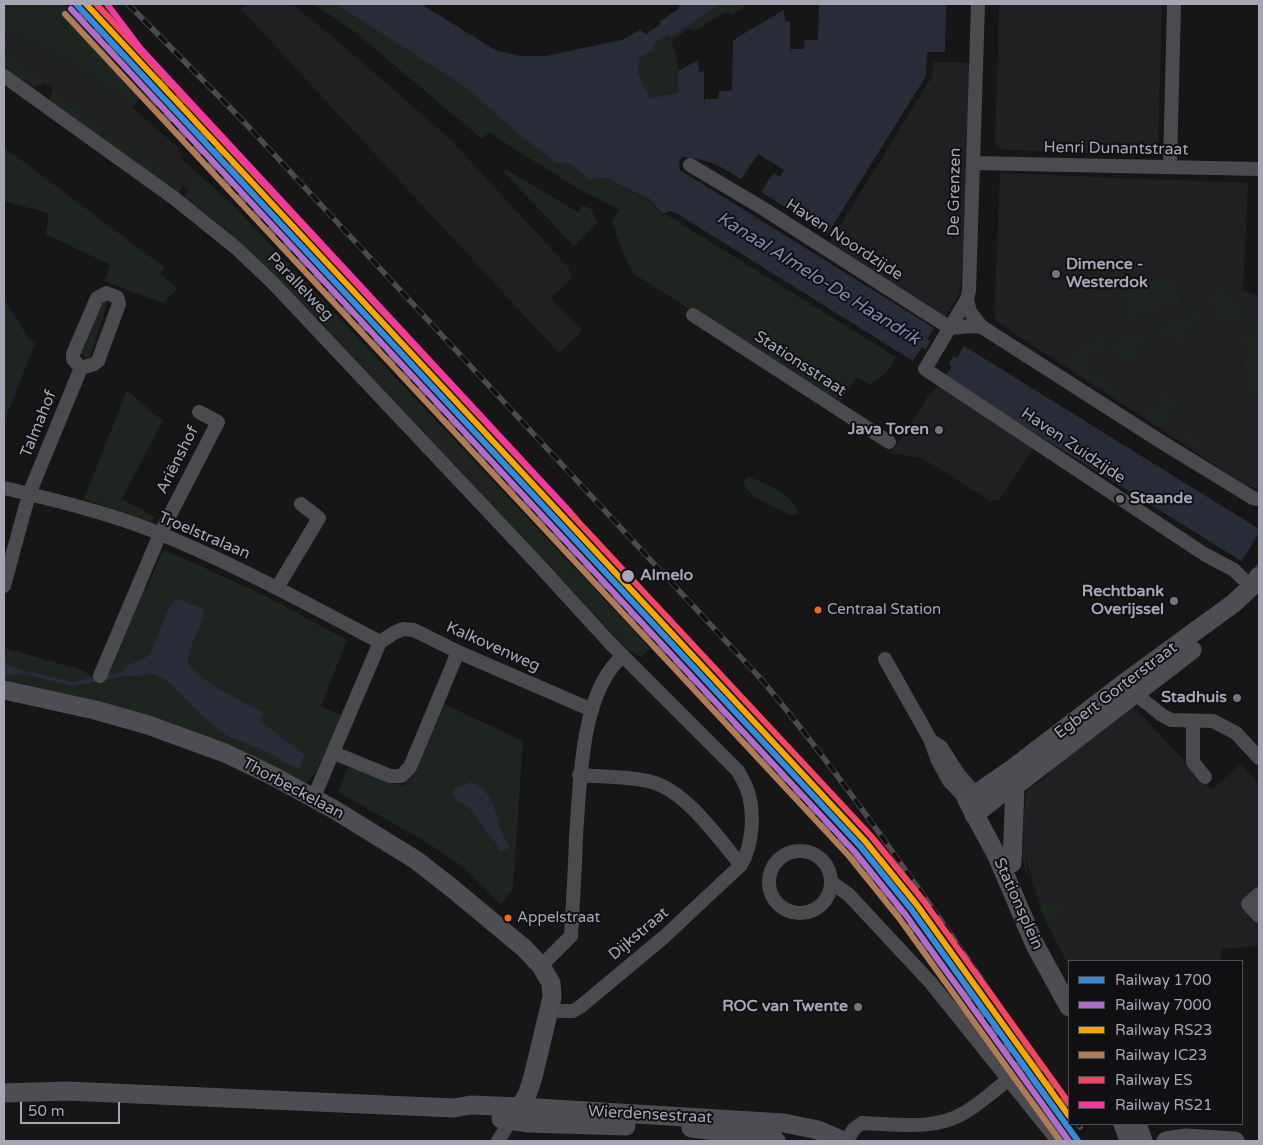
<!DOCTYPE html>
<html>
<head>
<meta charset="utf-8">
<style>
	body { margin:0 }
	#map { position:relative; width:1263px; height:1145px; overflow:hidden; background:#161616; font-family:"Varela Round",sans-serif }
	canvas { display:block }
	.frame { position:absolute; inset:0; border:5px solid #a6a6b7; pointer-events:none }
	.legend { position:absolute; left:1068px; top:960px; width:175px; height:165px; box-sizing:border-box; background:#101012; border:1px solid #4c4c54; margin:0; padding:6px 9px; list-style:none; font-size:15px; color:#a6a6b7 }
	.legend li { display:flex; align-items:center; gap:10px; height:25px }
	.legend b { width:25px; border:1px solid #4c4c54 }
	.scale { position:absolute; left:20px; top:1102px; width:100px; height:22px; box-sizing:border-box; border:2px solid #a6a6b7; border-top:0; padding-left:6px; font-size:15px; line-height:18px; white-space:nowrap; color:#a6a6b7; -webkit-text-stroke:4px #101012; paint-order:stroke }
</style>
</head>
<body>
<div id="map">
<canvas width="1263" height="1145"></canvas>
<div class="frame"></div>
<ul class="legend">
<li><b style="height:6px;background:#338bd7"></b>Railway 1700</li>
<li><b style="height:6px;background:#b06ccc"></b>Railway 7000</li>
<li><b style="height:6px;background:#f7a600"></b>Railway RS23</li>
<li><b style="height:6px;background:#b07c57"></b>Railway IC23</li>
<li><b style="height:6px;background:#f34667"></b>Railway ES</li>
<li><b style="height:6px;background:#f13a9d"></b>Railway RS21</li>
</ul>
<div class="scale">50 m</div>
</div>
<script>
const g = document.querySelector('canvas').getContext('2d');
g.lineJoin = 'round';
function paint(path, color) { g.fillStyle = color; g.fill(path, 'evenodd'); }
function stroke(path, color, width, dash) { g.strokeStyle = color; g.lineWidth = width; g.lineCap = dash ? 'butt' : 'round'; g.setLineDash(dash || []); g.stroke(path); }
function drawText(font, color, halo, rows, align = 'center') {
  g.font = font + ' "Varela Round",sans-serif'; g.lineWidth = 4; g.setLineDash([]); g.textBaseline = 'middle'; g.strokeStyle = halo; g.fillStyle = color; for (const [text, x, y, turn = 0] of rows) {
    g.save(); g.translate(x, y); g.rotate((+turn || 0) * Math.PI / 180); g.textAlign = isNaN(turn) ? turn : align; if (halo) g.strokeText(text, 0, 0); g.fillText(text, 0, 0); g.restore();
  }
}
paint(new Path2D(`
	M248,4h44l41,33 116,101 119,129 4,11 -21,20 31,32 -23,23 -318,-344z
	M999,4h163l-4,142 -3,6 -6,3 -148,-5 -6,-6z
	M4,31l58,29 70,47 51,45 -4,5 18,16 -9,16 -135,-100 -49,-40z
	M933,62l38,1 -3,127 -7,93 -2,11 -15,25 -117,-73 105,-169z
	M1000,173l248,10 -5,107 16,6v194l-15,-6 -250,-164z
	M946,377l95,60 -41,62 -10,2 -68,-43 -31,-5 37,-57z
	M1133,706l78,84 30,-26 18,20v162l-37,3 -2,12h-151v5l-28,-54 -18,-65 4,-56z`), '#202022');
paint(new Path2D(`
	M4,4h60l79,91 -11,12 -70,-47 -58,-29z
	M314,4h22l129,83 50,44 40,31 16,2 19,16 13,-3 46,23 13,14 5,1 229,142 -10,16 -16,12 -13,-8 -18,26 -205,-129 -12,-23 -10,-29 7,-12c-11,-8 -23,-12 -35,-18 -32,-20 -64,-39 -95,-60l-7,7 -127,-107z
	M721,4h21l2,3 -12,8 -7,-3 -30,19 -7,-2 -17,13c8,17 8,33 7,51l-29,5 -11,-24 1,-16 14,-9 -1,-5 16,-10 2,3z
	M4,49l42,33 -12,6 -30,-21z
	M53,89l130,96 -4,9 -129,-94z
	M4,147l161,121 -5,6 17,15 -14,14 -59,-22 7,-16 -66,-31 3,-11v-10l-44,-12z
	M507,170l71,42 4,-7 9,4 6,14 -23,23 -71,-75z
	M197,173l36,32 417,443 -9,9 -13,-7 -381,-401 -27,-24 -36,-28z
	M1128,281h45l7,20 -53,18z
	M1222,288l24,25 -16,11 -28,-20v4l-23,36 -28,-16 -21,34 -27,-17 -6,10 -7,-4 -5,8 7,4 -4,7 36,23 -3,5 -57,-35c10,-16 25,-21 42,-27l3,7 39,-13 -1,-8 5,-2 4,8 34,-11 2,-8z
	M103,298l5,3 -18,57 -11,-4z
	M4,299l23,37 8,8 -31,78z
	M1255,325l4,2 -2,7 2,1v44l-1,2 1,3h-1l-5,11 -11,-10 8,-6c-6,-12 -5,-18 0,-30l-10,-5z
	M127,390l28,25 8,5 -41,79 33,18 -4,5 -67,-23z
	M1165,391l12,8 -3,6 3,2 -12,20 -23,-14 6,-8 5,4z
	M1178,428l31,21 -4,3 -30,-20z
	M748,477c15,4 47,19 50,36l-6,2c-15,-7 -43,-16 -49,-33z
	M164,550l96,43 87,47 -26,66 20,9 -24,56 -11,12 -42,-20 -191,-67 -69,-16v-32l78,22 9,5 16,4 4,-16 31,-74 4,1 15,-36z
	M444,704l79,37 -10,148 -12,15 -42,-40 -33,-22 -88,-50 9,-23 4,-1 53,18zM465,804l35,24 9,18 -10,4 -2,-5z
	M1124,712h4l-69,56 -15,8z
	M1033,784l-11,57 7,37c-12,-21 -5,-59 -3,-84l2,-5z
	M1049,901l9,1 9,7 -18,16 -9,-21z`), '#1e2520');
paint(new Path2D(`
	M336,4h85l74,46 25,6h26l56,-12 20,-4 18,-10 6,4 15,-10 -1,-3 19,-12v-5h42l-51,33 -2,-3 -15,10 1,5 -15,9 -1,16 12,24 28,-5v-22l20,-11 1,12 5,-1v35l1,-7h13l1,-8h12l1,-2 1,-49h2l1,-2 48,-28 1,12 5,-1v35l1,-7h13l1,-9h13l1,-36h57l1,2v-2h69l-1,48h-18l-1,24 -98,157 -67,-41 12,-19 7,4 4,-7 -26,-16 -17,25c-23,-14 -32,-20 -59,-22l-3,4 1,9 254,158 -7,11 30,19 7,-12 295,183v43l-314,-195 7,-11 -30,-19 -9,14 -237,-148 -7,-2 -6,3 -14,-15 -46,-22 -13,3 -19,-16 -16,-2 -40,-31 -50,-44z
	M178,599l25,10 1,7c-4,12 -16,32 -16,44 1,17 59,44 75,52l-3,9 45,34 -6,15 -34,-19 -39,-16 -17,-13 -40,-40 -14,-8 -29,3 -2,-3 -1,-6 27,-13 19,-48 4,-6z
	M4,664l28,10 -20,1 -8,-1z
	M472,782l12,7 9,15 7,24 9,18 -1,3 -9,2 -2,-6 -29,-38 -12,-7 -4,-8 3,-4z`), '#282c38');
paint(new Path2D(`
	M932,339l23,14 -7,12 -23,-15z
	M1259,533v27l-6,10 -12,-8z`), '#161616');
stroke(new Path2D(`
	M32,674l40,10 52,-10`), '#282c38', 4);
stroke(new Path2D(`
	M978,4l-9,287 -2,8 -42,70 276,183
	M4,76l170,122 61,49 38,36 262,278 77,84 126,126c3,6 7,12 9,18 8,22 6,56 -6,76l-77,72 -84,70 -7,4h-23
	M973,163l286,6
	M690,165l74,44 186,119 20,-2 12,1
	M1170,167l4,-163
	M106,293l11,4 2,7 -21,57 -4,3 -13,4 -8,-9v-5l24,-56z
	M967,299l3,13 12,15 178,114 93,57 6,1
	M693,315l196,127
	M4,488c51,12 109,26 157,46 75,31 147,70 219,108
	M1204,554l30,16 8,8
	M4,586l25,-92 52,-126
	M277,588l42,-70 -18,-14
	M380,642l14,-9 9,-4 11,1 44,22 134,58
	M885,659l45,80 8,22 11,20 18,19
	M100,676l60,-142 58,-112 -19,-10
	M1129,689l33,26 9,5 42,1 23,12 23,25
	M1193,721v41l12,15
	M935,743l6,4 18,28 17,19
	M334,753l56,23h11l9,-9 48,-115
	M579,775c24,2 51,1 73,7 35,10 66,56 89,83
	M313,799l67,-157
	M769 882a31 31 0 1 1 62 0a31 31 0 1 1-62 0Z
	M831,882l18,13 82,88 127,158
	M1259,894l-11,10 11,12
	M541,966l30,-30c2,-33 4,-66 5,-99 4,-51 4,-146 47,-181
	M498,1141l13,-21
	M846,1141l8,-12 8,-6c34,1 72,8 102,-10 16,-9 29,-22 44,-33`), '#4a4a4f', 14);
stroke(new Path2D(`
	M4,690l91,20 53,15 77,28 50,24 60,33 81,50 37,29 71,59 17,18 10,17 1,14 -19,80 -6,18 -16,25
	M974,815l29,-23 12,-6 177,-136
	M1012,863l3,-77
	M1069,1007l-34,-62 -38,-89 -30,-56 45,-31 111,-85 111,-81 18,-17 7,-10
	M4,1093l63,-2 387,17 17,-3 49,2 264,16 34,7 25,11
	M501,1119l28,4 97,3
	M1123,1124l6,17
	M1137,1124l6,17
	M691,1128l66,8 19,5
	M1166,1141l20,-3 49,3`), '#4e4d53', 19);
const rail = new Path2D(`
	M72,4l103,121 602,646c97,109 189,223 279,339
	M97,4l44,45 69,93 41,50
	M128,4l117,119 516,556c47,56 89,113 131,172 61,85 120,172 177,260
	M570,512l6,6
	M1078,1124l2,3`);
stroke(rail, '#4b4b4f', 5.5);
stroke(rail, '#101012', 4, [11]);
stroke(new Path2D(`
	M76,4l784,842 51,63 167,232`), '#338bd7', 6);
stroke(new Path2D(`
	M71,9l783,842 51,63 164,227`), '#b06ccc', 6);
stroke(new Path2D(`
	M86,4l779,837 52,64 152,211`), '#f7a600', 6);
stroke(new Path2D(`
	M65,14l784,842 50,62 161,223`), '#b07c57', 6);
stroke(new Path2D(`
	M96,4l775,832 52,64 146,203`), '#f34667', 6);
stroke(new Path2D(`
	M107,4l34,45 429,463`), '#f13a9d', 6);
for (const [x, y, r, color] of [
	[1056,274,5,"#74747f"],
	[939,430,5,"#74747f"],
	[1120,499,5,"#74747f"],
	[628,576,7,"#a6a6b7"],
	[1174,601,5,"#74747f"],
	[818,610,4.5,"#f26522"],
	[1237,698,5,"#74747f"],
	[508,918,4.5,"#f26522"],
	[858,1007,5,"#74747f"]
]) { const dot = new Path2D(); dot.arc(x, y, r, 0, 2 * Math.PI); g.fillStyle = color; g.fill(dot); stroke(dot, '#101012', 2); }
drawText('15px', '#a6a6b7', '#101012', [
	["Centraal Station",827,610],
	["Appelstraat",517,918]
], 'left');
drawText('16px', '#a6a6b7', '#101012', [
	["Henri Dunantstraat",1116,149,1],
	["De Grenzen",955,192,-89],
	["Haven Noordzijde",844,240,33],
	["Parallelweg",300,287,46],
	["Stationsstraat",800,364,33],
	["Talmahof",39,424,-68],
	["Haven Zuidzijde",1073,446,34],
	["Ariënshof",178,460,-63],
	["Troelstralaan",204,536,23],
	["Kalkovenweg",493,647,24],
	["Egbert Gorterstraat",1116,691,-37],
	["Thorbeckelaan",293,789,28],
	["Stationsplein",1018,904,66],
	["Dijkstraat",639,934,-40],
	["Wierdensestraat",650,1115,3]
]);
drawText('bold 16px', '#a6a6b7', '#101012', [
	["Dimence -",1066,265,"left"],
	["Westerdok",1066,283,"left"],
	["Java Toren",929,430],
	["Staande",1130,499,"left"],
	["Rechtbank",1164,592],
	["Overijssel",1164,610],
	["Stadhuis",1227,698],
	["ROC van Twente",848,1007]
], 'right');
drawText('bold 16px', '#a6a6b7', '#101012', [
	["Almelo",640,576]
], 'left');
drawText('italic 18px', '#7b87b4', '#101012', [
	["Kanaal Almelo-De Haandrik",818,279,32]
]);
</script>
</body>
</html>
